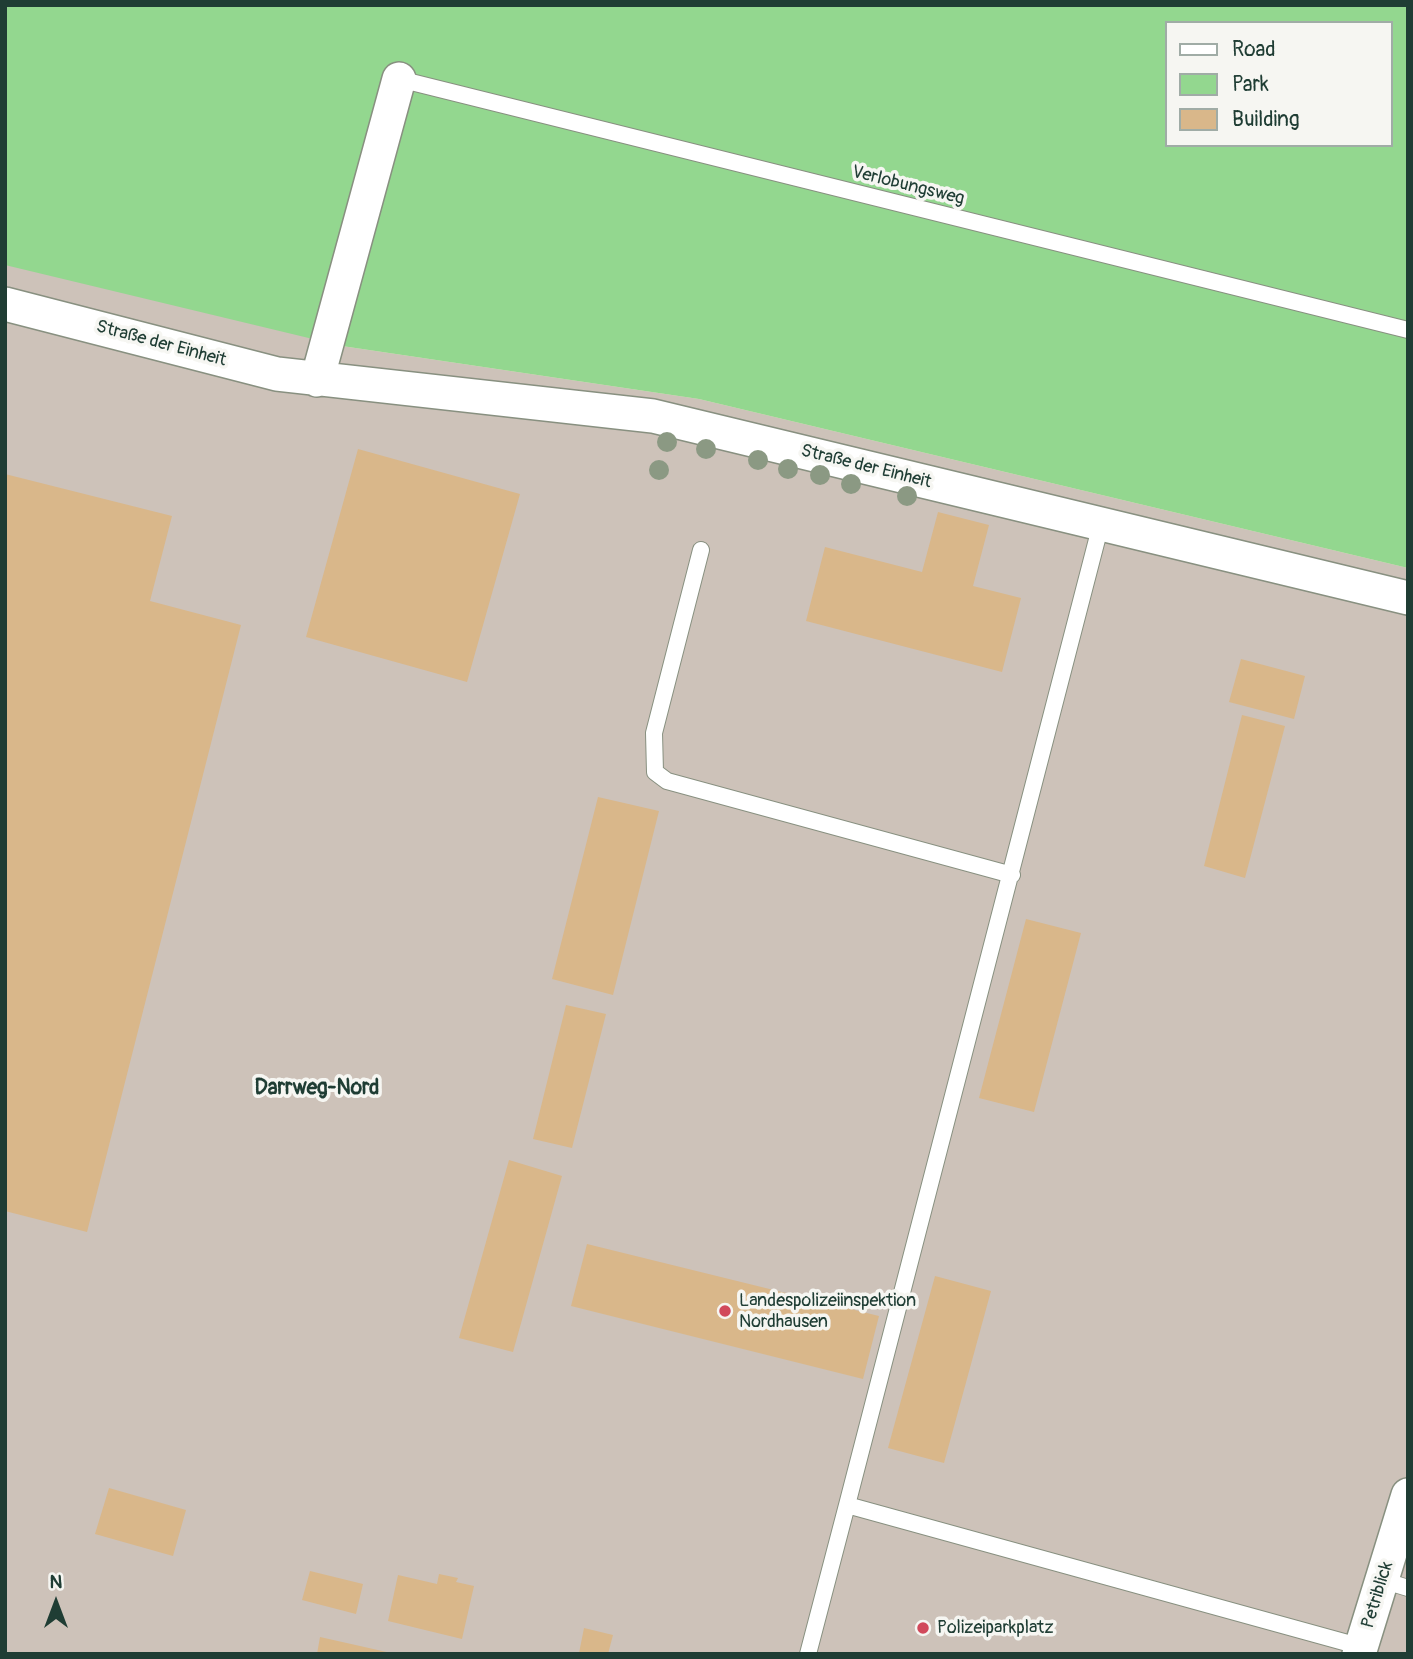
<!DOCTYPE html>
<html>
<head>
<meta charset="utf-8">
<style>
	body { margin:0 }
	#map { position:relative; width:1413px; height:1659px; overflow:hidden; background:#f2e4cd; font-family:Pangolin,sans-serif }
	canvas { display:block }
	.frame { position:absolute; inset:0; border:7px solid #1f3d34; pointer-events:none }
	.legend { position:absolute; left:1165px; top:21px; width:228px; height:126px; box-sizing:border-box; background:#f6f6f2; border:2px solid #a0aca6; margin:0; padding:9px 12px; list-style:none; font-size:21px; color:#1f3d34 }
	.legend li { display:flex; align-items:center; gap:14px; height:35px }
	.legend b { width:35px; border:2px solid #a0aca6 }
	.north { position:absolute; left:21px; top:1568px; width:70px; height:70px; -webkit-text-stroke:5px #f6f6f2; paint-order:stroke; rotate:0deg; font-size:19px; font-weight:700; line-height:28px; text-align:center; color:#1f3d34 }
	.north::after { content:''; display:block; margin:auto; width:24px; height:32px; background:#1f3d34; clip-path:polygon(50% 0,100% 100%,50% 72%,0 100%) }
</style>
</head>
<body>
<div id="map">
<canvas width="1413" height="1659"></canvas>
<div class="frame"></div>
<ul class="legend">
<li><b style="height:9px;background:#fff"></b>Road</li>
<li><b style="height:19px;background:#93d78f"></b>Park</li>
<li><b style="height:19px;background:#d9b78a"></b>Building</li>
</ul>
<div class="north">N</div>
</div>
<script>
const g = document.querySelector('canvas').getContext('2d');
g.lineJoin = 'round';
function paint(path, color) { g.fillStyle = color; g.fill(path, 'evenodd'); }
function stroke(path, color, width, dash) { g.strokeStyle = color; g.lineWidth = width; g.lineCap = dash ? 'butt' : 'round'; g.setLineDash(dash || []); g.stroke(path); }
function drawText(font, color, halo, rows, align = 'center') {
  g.font = font + ' Pangolin,sans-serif'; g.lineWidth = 7; g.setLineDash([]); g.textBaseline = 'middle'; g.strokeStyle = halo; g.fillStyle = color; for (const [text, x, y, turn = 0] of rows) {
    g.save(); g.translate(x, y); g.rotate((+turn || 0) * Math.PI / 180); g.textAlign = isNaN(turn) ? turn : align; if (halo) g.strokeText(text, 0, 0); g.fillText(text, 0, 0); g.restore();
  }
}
paint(new Path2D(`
	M5,5l337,341 357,53 709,169v1086h-1403z`), '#cdc2b9');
paint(new Path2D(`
	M5,5h1403v563l-709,-169 -357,-53 -337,-81zM1166,23h224v122h-224z`), '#93d78f');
paint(new Path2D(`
	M358,449l162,45 -53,188 -161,-45z
	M5,474l167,42 -22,85 91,24 -154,607 -82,-21z
	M938,512l51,13 -16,61 48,12 -19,74 -196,-51 19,-74 97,25z
	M1241,659l64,17 -11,43 -65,-17z
	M1242,715l43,11 -40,152 -41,-12z
	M598,797l61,14 -46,184 -61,-16z
	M1026,919l55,14 -47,179 -55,-14z
	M566,1005l40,9 -34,134 -39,-9z
	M509,1160l53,16 -49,176 -54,-14z
	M587,1244l292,72 -16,63 -292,-73z
	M935,1276l56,15 -47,172 -56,-15z
	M109,1488l77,22 -13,46 -78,-22z
	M310,1571l53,13 -7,30 -54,-14z
	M439,1574l19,4 -2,4 18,4 -12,53 -74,-18 10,-46 39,9z
	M584,1628l29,7 -5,19 -29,-1z
	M320,1637l71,16v1h-74z`), '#d9b78a');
const service = new Path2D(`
	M399,79l1009,251
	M701,550l-47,183 1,39 12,9 345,94
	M847,1505l254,-981
	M1382,1580l26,8
	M808,1654l39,-149 515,142`);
const minor = new Path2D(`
	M5,304l272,70 376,42 755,182
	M317,380l82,-301
	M1359,1654l49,-159`);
stroke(service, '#889080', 18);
stroke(minor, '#889080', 36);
stroke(service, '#fff', 16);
stroke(minor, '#fff', 33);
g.fillStyle = '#8b9983';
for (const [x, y] of [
	[667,442],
	[706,449],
	[758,460],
	[788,469],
	[659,470],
	[820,475],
	[851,484],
	[907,496]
]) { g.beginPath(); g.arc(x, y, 10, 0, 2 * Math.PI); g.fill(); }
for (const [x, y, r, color] of [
	[725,1311,7,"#d1495b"],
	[923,1628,7,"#d1495b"]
]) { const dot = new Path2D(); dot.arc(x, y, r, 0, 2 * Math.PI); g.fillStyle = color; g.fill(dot); stroke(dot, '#f6f6f2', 2.5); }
drawText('18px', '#1f3d34', '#f6f6f2', [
	["Verlobungsweg",908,186,14],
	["Straße der Einheit",161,344,15],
	["Straße der Einheit",866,467,14],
	["Petriblick",1378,1595,-73]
]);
drawText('18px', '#1f3d34', '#f6f6f2', [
	["Landespolizeiinspektion",739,1301],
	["Nordhausen",739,1322],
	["Polizeiparkplatz",937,1628]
], 'left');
drawText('bold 21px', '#1f3d34', '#f6f6f2', [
	["Darrweg-Nord",317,1089]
]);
</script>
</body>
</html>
